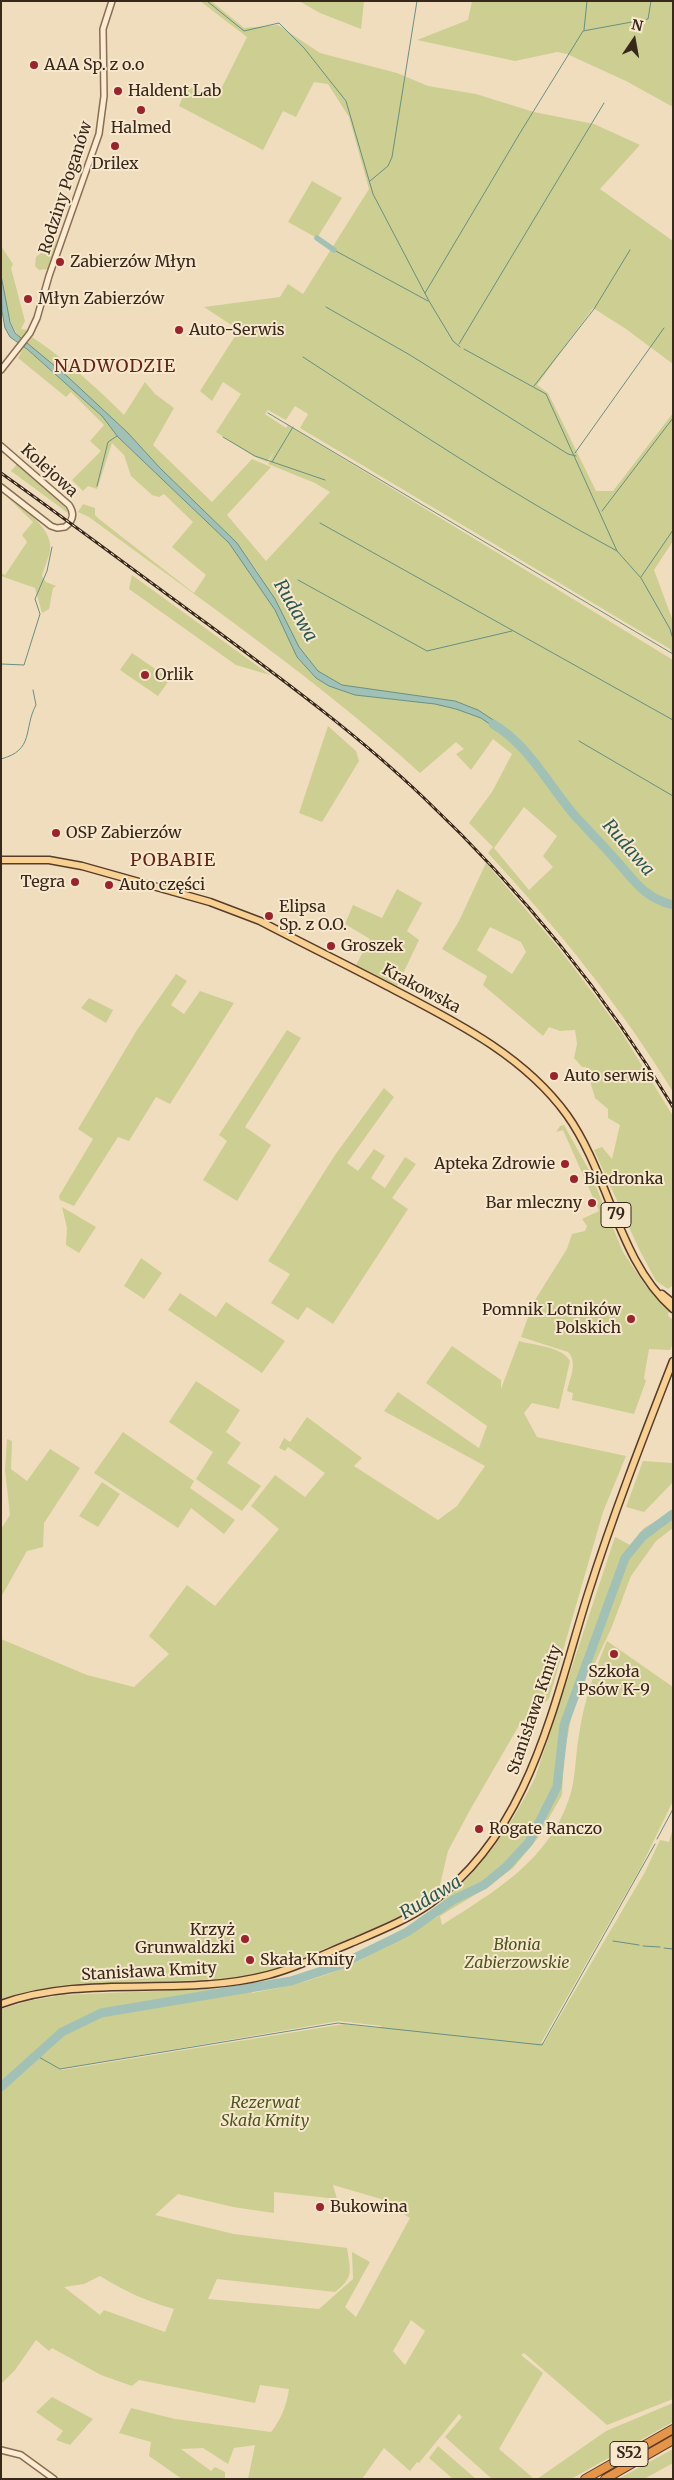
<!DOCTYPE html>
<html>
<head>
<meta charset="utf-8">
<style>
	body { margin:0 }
	#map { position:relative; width:674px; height:2480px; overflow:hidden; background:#f0ddbd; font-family:Merriweather,serif }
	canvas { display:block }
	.frame { position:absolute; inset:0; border:2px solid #38271b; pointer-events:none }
	.north { position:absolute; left:609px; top:15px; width:50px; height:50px; -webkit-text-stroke:4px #f7e8cd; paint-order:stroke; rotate:12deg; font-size:14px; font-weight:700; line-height:20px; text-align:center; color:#38271b }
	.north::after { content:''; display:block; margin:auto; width:18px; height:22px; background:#38271b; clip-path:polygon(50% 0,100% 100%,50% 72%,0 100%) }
</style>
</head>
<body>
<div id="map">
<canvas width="674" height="2480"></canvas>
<div class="frame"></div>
<div class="north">N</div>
</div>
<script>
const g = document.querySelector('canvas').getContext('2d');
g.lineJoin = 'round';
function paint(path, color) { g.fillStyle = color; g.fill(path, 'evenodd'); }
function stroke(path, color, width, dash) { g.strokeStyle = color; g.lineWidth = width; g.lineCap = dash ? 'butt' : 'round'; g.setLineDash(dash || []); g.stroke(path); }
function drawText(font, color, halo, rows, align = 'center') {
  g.font = font + ' Merriweather,serif'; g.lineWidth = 4; g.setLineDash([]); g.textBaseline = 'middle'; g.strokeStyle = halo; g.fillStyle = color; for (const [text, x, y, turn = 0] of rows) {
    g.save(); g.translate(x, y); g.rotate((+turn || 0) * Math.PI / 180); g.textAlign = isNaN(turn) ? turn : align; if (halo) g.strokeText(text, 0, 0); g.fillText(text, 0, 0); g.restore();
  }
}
paint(new Path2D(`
	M200,1h11l33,27 34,-3 42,28 77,20 31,13 48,8 58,18 60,12 46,21 -40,44 73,52v123l-47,-35 -33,-21 -56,77 11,8 48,98h17l60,-78v128l-19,29 19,51v36l-3,-8 -370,-221 8,-14 -13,-8 -9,14 -18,-10 -3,4 21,14 2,-3 385,235v432c-53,-87 -117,-165 -185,-239l5,-6 -24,-24 23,-31 20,-38 -19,-15 -22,31 -15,-16 8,-5 -8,-7 -36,31c-103,-94 -219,-173 -331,-256l-11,-5 5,-8 12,4v7l4,4 95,74 12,-18 -34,-28 21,-25 -29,-28 -5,3 -7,-2 -21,-19 -7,-21 -12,-12 -15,46 -9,-3 -5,5 -11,-11 29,-29 -11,-10 14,-16 -33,-33 -5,5 -48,-39 6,-11 78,69 16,21 111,106 46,67 22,47 19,21 13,8 26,9 80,9 21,5 25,9 20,14 3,-5 -27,-17 -22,-9 -113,-16 -24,-14 -19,-24 -42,-76 -20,-28 -77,-75 -32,-35 -60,-56 -41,-33 5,-7c34,23 63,49 92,78l21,-33 10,12 19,14 -21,37 59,57 40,-43 19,8 -44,48 39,46 64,-69 -15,-9 -47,-19 6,-12 -7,10 -14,-6 -37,-24 25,-38 -18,-12 -11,19 -12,-10 39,-61 -35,-23 76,-10 8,-13 15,10 66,-105 -20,-72 -21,-33 -14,-2 -18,35 -13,-6 -20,39 -84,-44 8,-20 29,13 31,-62zM524,807l33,29 -14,20 10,11 -24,23 -35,-42z
	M299,1h65l-3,28 -41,-16z
	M472,1h201v106l-47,-26 -59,-27 -10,-2 -42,9 -98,-21 51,-20z
	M312,181l30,17 -25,40 -29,-16z
	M57,240l-8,29 -10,1 -4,-4 1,-9z
	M1,246l12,18 -2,4 14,53 -4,8 7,1 -7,9c-18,-19 -20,-68 -20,-93z
	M17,464l6,3v2c13,13 39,27 45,44l-57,-42z
	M1,491c16,13 53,36 49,59 -1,8 -6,17 -8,26l4,6 10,4 -3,2 -4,21 -7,4 -7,-25 -34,-12v-3l4,2 22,-33 -5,-7 11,-13z
	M132,575l138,100 -34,-10 -107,-76z
	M132,653l38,26 -12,17 -38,-26z
	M328,726l28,25 3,10 -37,61 -23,-9z
	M486,863l71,83 36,47 29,40 51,83v169l-5,4 -12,-8 -17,-32 -45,-99 8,-3 10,12 8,-34 -12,-7v-9l-13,-11 -9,-31h-4l-8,-9 3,-14 -2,-14 -15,1 -11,-4 -6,9 -60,-51 4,-9 -45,-27 17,-28zM490,927l31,15 5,10 -14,22 -35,-24z
	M397,889l25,14 -15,28 12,9 -22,46 -41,-21 14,-26 -25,-15 8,-19 29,13z
	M176,974l11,7 -16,24 13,9 16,-23 34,12 -64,101 -14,-7 -27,44 -11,-4 -44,69 -14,-6 -1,-4 34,-57 -15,-10 59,-99z
	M89,998l24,12 -7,13 -25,-15z
	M287,1030l14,8 -56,89 26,18 -34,56 -34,-21 24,-39 -8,-6z
	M384,1088l10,9 -47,66 11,8 16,-22 11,7 -14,22 14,10 20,-31 11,7 -24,34 16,11 -75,115 -26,-17 -9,13 -27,-17 19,-29 -22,-13 67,-106z
	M564,1125l25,45 34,82 22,33 24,26 -1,5 5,4v24l-3,6 -21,-1 -5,29 2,3 -12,33 -62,-14 1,-7 -6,-2c3,-13 11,-29 1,-39l-47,-15 12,-34 34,-54 5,-15 13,-3 2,-5 -5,-7 17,-8 -36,-81 -7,2 4,-6z
	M62,1207l34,20 -17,26 -13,-8 1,-17z
	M141,1258l21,15 -18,26 -20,-13z
	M180,1293l36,24 10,-15 59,39 -23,32 -94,-63z
	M519,1341c14,4 44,6 51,20l-11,48 -27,-6 -8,10 13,24 89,19 -23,56 -54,187 -28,23 -51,88 -22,41 -9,38 -41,30 -143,58 -206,11 -48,11v-360l86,36 47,12 35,-33 -20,-18 38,-51 28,21 64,-77 -28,-23 24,-31 30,22 20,-24 -37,-26 -3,4 -6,-3 5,-10 6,4 17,-25 55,41 -8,8 84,54 19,-14 28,-40 -101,-55 14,-19 81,56 8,-22 -61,-43 26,-37 49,34v9z
	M196,1381l44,29 -14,22 15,11 -14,20 34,23 -19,25 -46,-32 17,-27 -44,-30z
	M123,1432l71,49 -4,7 45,32 -11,14 -33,-26 -13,20 -84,-55z
	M7,1439l5,2 -1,28 16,12 23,-32 30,19 -36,55 -1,24 -16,4 -26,46v-68l9,-14 -5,-45z
	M643,1461l30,2v19l-29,30 -18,-5z
	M102,1482l18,12 -22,33 -19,-11z
	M673,1511v17l-17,13 -25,35 -20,53 -18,38 -5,-2 -15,42 -9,49 -2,39 -25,44 -24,29 -30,22 -43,26 2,9c52,-33 106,-64 127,-126 7,-20 6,-43 10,-64 5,-34 15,-63 28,-94l66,46v114l-32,66 -100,176h3l101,-171 15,-32 9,2 4,-14v571l-66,26 -83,-72 -3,2 22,18 -44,76 33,28 -2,2h-38l-47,-42 17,-20 -3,-3 -40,49 -2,-1 -7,9 -26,-23 -22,31h-114l7,-34 -21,3 -6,16 -25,-16 -22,1 30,22 4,-4 10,5v7h-43l-33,-23 2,-14 -32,-9 12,-25 44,11 96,13c10,-12 16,-28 18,-43l-29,-4 -5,18 -116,-23 -7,6 -31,-11 -49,-27 -3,3 -13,-11 -21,30 -14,14v-375l27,-8 34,-6 166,-7 24,-3v8c35,-6 71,-15 103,-30 29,-14 56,-31 84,-47l-4,-9c44,-33 76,-81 100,-129l80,-241 15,8 14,-17zM339,2021l43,5 -3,2 -35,-4 -282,46 -2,-1zM333,2185l48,14 29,19 -54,99 -11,-10 25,-45 -18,-10 1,27 -34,30 -111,-10 9,-20 118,13c20,-15 15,-22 12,-44l-113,-14 -79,-19 23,-21 55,13 41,6v-21l63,7zM100,2276c27,16 43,24 74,33l-9,23 -61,-22 -4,5 -36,-28 20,-3zM411,2320l14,11 -20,34 -12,-14z
	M52,2397l41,22 -23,26 -14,-5 7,-9 -27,-19z
	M673,2403v19l-102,57h-34l69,-48z
	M438,2446l38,33h-23l-24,-21z
	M673,2449v14l-29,16h-26z`), '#cccf91');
const water = new Path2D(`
	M1,275l9,47 5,11 53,44 60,56 32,35 77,75 38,56 24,48 19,24 24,14 113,16 23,9 26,17 -3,5 -20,-14 -25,-9 -21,-5 -80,-9 -26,-9 -13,-8 -19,-21 -22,-47 -46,-67 -111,-106 -16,-21 -75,-67 -17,-12 -5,-9 -3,-17z`);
paint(water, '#a1c1b6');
stroke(water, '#688f83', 1);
stroke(new Path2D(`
	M207,1l37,30 35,-8 25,25 42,53 27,93 56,107 24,40 7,6
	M584,30l3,-29
	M370,181l18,-15 4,-9 25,-156
	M334,250l94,51
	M425,293l95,-160 63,-102 65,-12 3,-18
	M326,307l84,48 158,99 8,2
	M459,344l145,-241
	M464,349l82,45 71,157 24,27 29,51 3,10
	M303,357c103,67 206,136 314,194
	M534,386l60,-77 36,-59
	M268,413l405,241
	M223,437l32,19 70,24
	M575,453l89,-125
	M272,462l21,-35
	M97,486l11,-44 9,-6
	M602,511l71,-93
	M320,523l353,197
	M641,577l32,-47
	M298,580l129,71 85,-20
	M1,664l23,1 16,-51 -5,-15 12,-28 5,-24
	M579,741l94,55
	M1,759c34,-9 22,-30 35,-54l-3,-15
	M657,1839l16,-30
	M613,1941l26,4
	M643,1946l17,1
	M664,1948l9,1
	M37,2056l23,13 278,-46 204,22 113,-201`), '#688f83', 1);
stroke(new Path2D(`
	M317,238l17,12`), '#a1c1b6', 5.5);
stroke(new Path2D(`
	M493,724c36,21 56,62 83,93 13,14 26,27 39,42 19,21 28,38 58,46
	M1,2087l61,-55 39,-19 190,-32 49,-16 67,-33 46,-32 31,-15 22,-18 23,-25 28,-55 7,-62 61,-167 18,-22 30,-22`), '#a1c1b6', 9);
const minor = new Path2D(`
	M1,370l29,-37 7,-15 12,-42 50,-142 5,-38 -1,-67 9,-28
	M1,446l68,59c6,9 4,16 -4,22l-8,1 -6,-2 -50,-39
	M1,2450l20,5 33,24`);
const major = new Path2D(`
	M1,860h48l33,6 128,36 50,19c42,22 85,43 127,65 65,34 136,68 180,129 42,59 51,146 106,194
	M662,1294l11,9
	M1,2004c86,-31 180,-6 267,-29 28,-7 56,-21 83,-32 28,-12 56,-23 80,-40 99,-70 123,-201 157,-309 25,-79 55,-156 85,-233`);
const highway = new Path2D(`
	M585,2479l88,-50
	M605,2479l68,-39`);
stroke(minor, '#896d55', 8);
stroke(major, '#563c2a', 9);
stroke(highway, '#563c2a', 10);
stroke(minor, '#fbebd1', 5);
stroke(major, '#f7d092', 6);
stroke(highway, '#e69548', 8);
const rail = new Path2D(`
	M1,473c70,50 138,101 208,152 74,55 148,109 215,173 96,91 181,195 249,309`);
stroke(rail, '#38271b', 3);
stroke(rail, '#f7e8cd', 1, [4]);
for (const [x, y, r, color] of [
	[34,65,5,"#9c222c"],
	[118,91,5,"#9c222c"],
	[141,110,5,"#9c222c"],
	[115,146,5,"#9c222c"],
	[60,262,5,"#9c222c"],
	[28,299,5,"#9c222c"],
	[179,330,5,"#9c222c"],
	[145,675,5,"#9c222c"],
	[56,833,5,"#9c222c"],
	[75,882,5,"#9c222c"],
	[109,885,5,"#9c222c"],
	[269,916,5,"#9c222c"],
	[331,946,5,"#9c222c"],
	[554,1076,5,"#9c222c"],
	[565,1164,5,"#9c222c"],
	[574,1179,5,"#9c222c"],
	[592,1203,5,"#9c222c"],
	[631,1319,5,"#9c222c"],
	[614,1654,5,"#9c222c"],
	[479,1829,5,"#9c222c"],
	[245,1939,5,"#9c222c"],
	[250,1960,5,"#9c222c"],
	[320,2207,5,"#9c222c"]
]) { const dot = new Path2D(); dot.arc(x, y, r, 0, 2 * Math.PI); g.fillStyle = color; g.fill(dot); stroke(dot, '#f7e8cd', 2); }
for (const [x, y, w] of [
	[616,1215,30],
	[629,2454,38]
]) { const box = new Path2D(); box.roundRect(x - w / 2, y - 12.5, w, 25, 4); g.fillStyle = '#f7e8cd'; g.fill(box); stroke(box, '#38271b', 1); }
drawText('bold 15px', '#38271b', null, [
	["79",616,1215],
	["S52",629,2454]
]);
drawText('16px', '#38271b', '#f7e8cd', [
	["AAA Sp. z o.o",44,65],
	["Haldent Lab",128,91],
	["Halmed",141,128,"center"],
	["Drilex",115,164,"center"],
	["Zabierzów Młyn",70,262],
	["Młyn Zabierzów",38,299],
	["Auto-Serwis",189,330],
	["Orlik",155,675],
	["OSP Zabierzów",66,833],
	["Tegra",65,882,"right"],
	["Auto części",119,885],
	["Elipsa",279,907],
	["Sp. z O.O.",279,925],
	["Groszek",341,946],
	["Auto serwis",564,1076],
	["Apteka Zdrowie",555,1164,"right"],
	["Biedronka",584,1179],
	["Bar mleczny",582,1203,"right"],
	["Pomnik Lotników",621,1310,"right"],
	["Polskich",621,1328,"right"],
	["Szkoła",614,1672,"center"],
	["Psów K-9",614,1690,"center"],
	["Rogate Ranczo",489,1829],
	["Krzyż",235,1930,"right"],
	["Grunwaldzki",235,1948,"right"],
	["Skała Kmity",260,1960],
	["Bukowina",330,2207]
], 'left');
drawText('16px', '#38271b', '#f7e8cd', [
	["Rodziny Poganów",66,188,-72],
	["Kolejowa",49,471,42],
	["Krakowska",421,989,28],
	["Stanisława Kmity",535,1710,-71],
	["Stanisława Kmity",149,1972,-3]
]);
drawText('italic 16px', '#4c5520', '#f7e8cd', [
	["Błonia",517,1945],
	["Zabierzowskie",517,1963],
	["Rezerwat",265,2103],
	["Skała Kmity",265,2121]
]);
g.letterSpacing = '1px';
drawText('18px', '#672318', '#f7e8cd', [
	["NADWODZIE",115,367],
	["POBABIE",173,861]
]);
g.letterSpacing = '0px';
drawText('italic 18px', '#295852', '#f7e8cd', [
	["Rudawa",295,611,60],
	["Rudawa",628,848,49],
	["Rudawa",431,1898,-31]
]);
</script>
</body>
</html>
